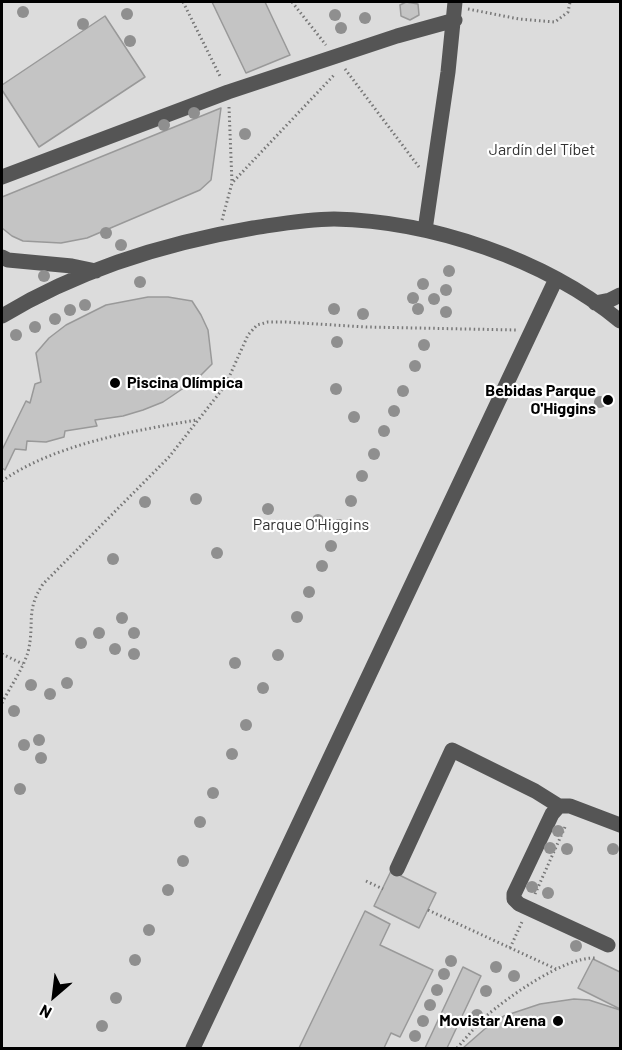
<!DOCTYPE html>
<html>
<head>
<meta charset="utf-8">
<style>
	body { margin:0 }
	#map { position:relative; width:622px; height:1050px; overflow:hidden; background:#fff; font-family:Barlow,sans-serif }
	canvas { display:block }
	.frame { position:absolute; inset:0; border:3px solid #000; pointer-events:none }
	.north { position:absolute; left:24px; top:966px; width:60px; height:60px; -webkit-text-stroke:4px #fff; paint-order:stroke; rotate:208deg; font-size:16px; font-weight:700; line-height:24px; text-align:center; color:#000 }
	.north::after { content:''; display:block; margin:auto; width:21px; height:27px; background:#000; clip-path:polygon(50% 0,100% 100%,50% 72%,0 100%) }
</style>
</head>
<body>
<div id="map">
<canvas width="622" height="1050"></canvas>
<div class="frame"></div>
<div class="north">N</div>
</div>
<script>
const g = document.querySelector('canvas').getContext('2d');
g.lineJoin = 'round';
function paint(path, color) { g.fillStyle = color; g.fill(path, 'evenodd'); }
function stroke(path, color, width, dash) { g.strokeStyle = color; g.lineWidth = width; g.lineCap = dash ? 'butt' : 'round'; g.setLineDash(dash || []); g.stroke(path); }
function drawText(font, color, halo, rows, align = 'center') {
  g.font = font + ' Barlow,sans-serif'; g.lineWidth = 4.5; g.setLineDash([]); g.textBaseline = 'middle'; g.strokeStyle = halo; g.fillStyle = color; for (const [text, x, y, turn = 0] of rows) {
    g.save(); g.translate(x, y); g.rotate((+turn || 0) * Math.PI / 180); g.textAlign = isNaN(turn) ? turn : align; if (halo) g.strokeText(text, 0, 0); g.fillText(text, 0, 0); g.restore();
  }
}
paint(new Path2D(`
	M2,2h618v1046h-618z`), '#dcdcdc');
const building = new Path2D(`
	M212,2h53l25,53 -44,18z
	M406,2l12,2 1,11 -9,5 -9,-4 -1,-11z
	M105,16l40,61 -106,70 -37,-57v-5z
	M221,108l-10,72 -11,10 -113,48 -26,5 -38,-2 -11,-5 -10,-8v-31z
	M148,297h20l24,4 9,14 7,15 4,34 -15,15 -34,23 -20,8 -20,6 -28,4 2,6 -32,5 -1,6 -18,5 -19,-1 -1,9 -11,-1 -10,21 -3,-2v-18l24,-49 4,2 5,-19 6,-2 -5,-29 13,-15 17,-13 40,-20z
	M391,871l45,22 -17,35 -45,-22z
	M365,911l25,13 -10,21 53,25 -33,67 -9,-4 -7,15h-85z
	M593,959l27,13v37l-42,-21z
	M463,967l18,9 -34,72h-22z
	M574,999l15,1 31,10v38h-157l24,-21 17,-11 36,-12z`);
paint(building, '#c4c4c4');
stroke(building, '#999', 1.5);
stroke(new Path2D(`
	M183,2l38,76
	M292,2l34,43
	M468,9l51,10 36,3 13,-10 2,-10
	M345,69l74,98
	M229,107l3,76
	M222,220l10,-37 103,-109
	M2,481c53,-37 131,-50 194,-61
	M2,654l21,10
	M2,703c8,-16 21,-34 26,-51 7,-28 -3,-41 15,-68l126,-127 56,-71 23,-51 9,-10 11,-3h17l81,5 150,3
	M366,881l17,8
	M535,894l30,-67
	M428,910l128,59
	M510,948l12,-26
	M457,1048c9,-10 18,-21 28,-31 23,-20 79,-60 110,-59`), '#777', 3, [1.5, 3]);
stroke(new Path2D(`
	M2,177l226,-85 169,-56 58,-16
	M425,230l23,-158 7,-70
	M2,257l6,3 64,6 24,5
	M595,303l15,-3 10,-5
	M2,316c76,-46 163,-73 251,-88 27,-4 54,-9 81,-9 97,2 211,40 286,102
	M397,869l55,-119 83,41 24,15
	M608,945l-89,-41 -5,-5v-5l38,-80 7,-8h11l50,19
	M193,1048l363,-769`), '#555', 15);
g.fillStyle = '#8f8f8f';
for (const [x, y] of [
	[23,12],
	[127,14],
	[335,15],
	[365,18],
	[83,24],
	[341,28],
	[130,41],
	[194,113],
	[164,125],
	[245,134],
	[106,233],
	[121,245],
	[449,271],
	[44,276],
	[140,282],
	[423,284],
	[446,290],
	[413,298],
	[434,299],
	[85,305],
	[334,309],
	[418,309],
	[70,310],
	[446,312],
	[363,314],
	[55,319],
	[35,327],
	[16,335],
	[337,342],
	[424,345],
	[415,366],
	[336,389],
	[403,391],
	[600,402],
	[394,411],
	[354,417],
	[384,431],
	[374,454],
	[362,476],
	[196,499],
	[351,501],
	[145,502],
	[268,509],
	[318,520],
	[339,525],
	[331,546],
	[217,553],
	[113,559],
	[322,566],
	[309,592],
	[297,617],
	[122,618],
	[99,633],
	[134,633],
	[81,643],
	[115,649],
	[134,654],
	[278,655],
	[235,663],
	[67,683],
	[31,685],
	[263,688],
	[50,694],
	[14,711],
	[246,725],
	[39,740],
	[24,745],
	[232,754],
	[41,758],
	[20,789],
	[213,793],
	[200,822],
	[558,831],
	[550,848],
	[567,849],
	[613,849],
	[183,861],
	[532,887],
	[168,890],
	[548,893],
	[149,930],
	[576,946],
	[135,960],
	[451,961],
	[496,967],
	[444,974],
	[514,976],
	[437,990],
	[486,991],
	[116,998],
	[430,1005],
	[477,1015],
	[423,1021],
	[102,1026],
	[415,1036]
]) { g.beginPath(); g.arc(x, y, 6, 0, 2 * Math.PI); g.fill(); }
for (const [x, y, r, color] of [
	[115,383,6,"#000"],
	[608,400,6,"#000"],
	[558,1021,6,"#000"]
]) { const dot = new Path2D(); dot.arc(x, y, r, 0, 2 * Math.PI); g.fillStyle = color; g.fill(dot); stroke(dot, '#fff', 2); }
drawText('16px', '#333', '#fff', [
	["Jardín del Tíbet",542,150],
	["Parque O'Higgins",311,525]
]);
drawText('bold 16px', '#000', '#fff', [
	["Piscina Olímpica",127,383,"left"],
	["Bebidas Parque",596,391],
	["O'Higgins",596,409],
	["Movistar Arena",546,1021]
], 'right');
</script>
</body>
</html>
